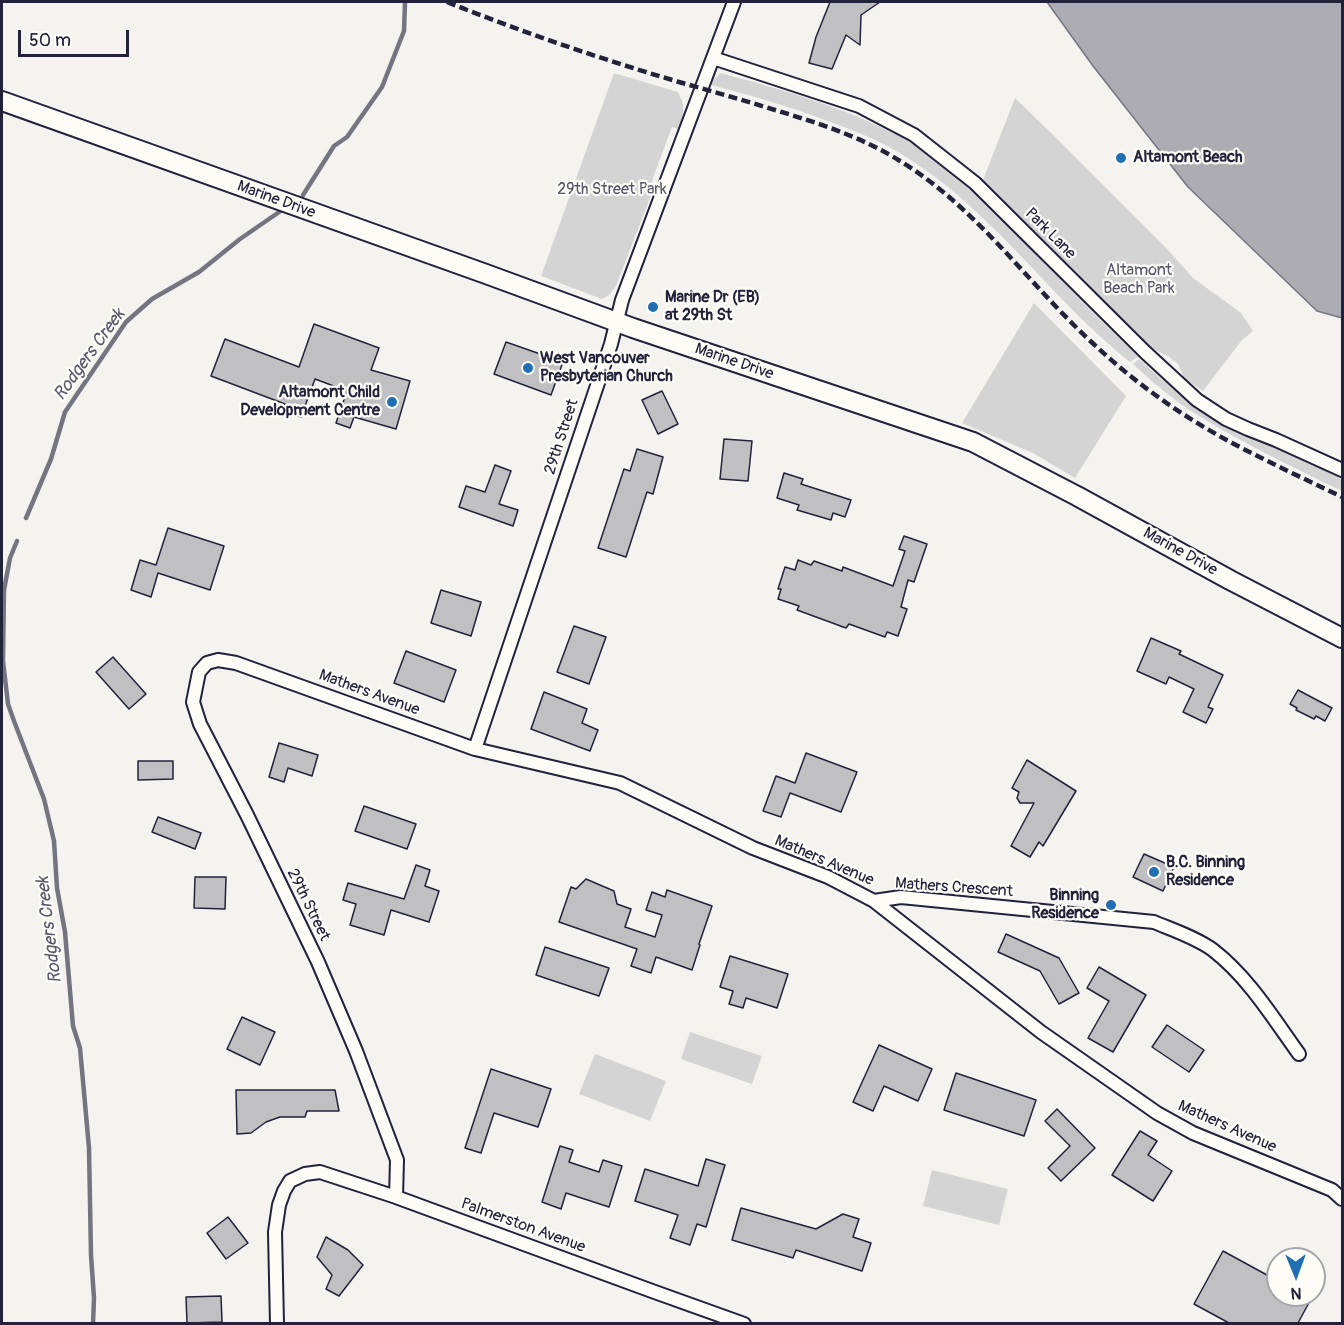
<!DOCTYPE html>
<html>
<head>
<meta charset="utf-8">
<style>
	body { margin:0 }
	#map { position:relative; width:1344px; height:1325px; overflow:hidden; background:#f4f3ef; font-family:Pangolin,sans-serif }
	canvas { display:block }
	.frame { position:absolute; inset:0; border:3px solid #22223b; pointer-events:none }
	.north { position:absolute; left:1266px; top:1247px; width:60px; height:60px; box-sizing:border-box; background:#fdfcf7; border:2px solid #a5a5ac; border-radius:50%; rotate:179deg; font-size:16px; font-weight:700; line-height:24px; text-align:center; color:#22223b }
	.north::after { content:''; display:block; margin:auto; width:21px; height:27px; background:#1f6fb2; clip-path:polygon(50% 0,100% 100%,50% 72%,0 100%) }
	.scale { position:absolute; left:18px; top:30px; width:111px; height:27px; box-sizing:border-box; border:3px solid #22223b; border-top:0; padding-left:8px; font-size:18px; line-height:21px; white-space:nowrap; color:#22223b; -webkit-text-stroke:4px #fdfcf7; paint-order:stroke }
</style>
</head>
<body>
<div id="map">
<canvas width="1344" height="1325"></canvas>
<div class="frame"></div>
<div class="north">N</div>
<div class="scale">50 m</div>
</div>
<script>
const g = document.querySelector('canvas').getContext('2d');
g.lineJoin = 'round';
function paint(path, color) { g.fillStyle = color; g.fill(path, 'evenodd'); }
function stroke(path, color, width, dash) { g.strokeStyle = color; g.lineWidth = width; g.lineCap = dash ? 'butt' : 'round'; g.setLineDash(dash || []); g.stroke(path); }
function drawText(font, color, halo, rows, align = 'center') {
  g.font = font + ' Pangolin,sans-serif'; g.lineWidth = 4.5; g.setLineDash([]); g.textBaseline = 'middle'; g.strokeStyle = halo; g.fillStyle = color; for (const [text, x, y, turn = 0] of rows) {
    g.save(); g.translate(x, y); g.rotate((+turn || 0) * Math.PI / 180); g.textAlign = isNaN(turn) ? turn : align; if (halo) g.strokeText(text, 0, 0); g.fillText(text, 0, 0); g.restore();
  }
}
paint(new Path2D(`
	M614,73l64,19c8,15 6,21 0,37l-6,-2 -19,51 -3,20 -34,88 -7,9 -7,4 -61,-23z
	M721,73c67,18 144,40 204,78 51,34 90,82 132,125 26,28 54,54 81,81l-8,5c-61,-48 -108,-111 -167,-162 -21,-19 -43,-35 -67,-49 -22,-13 -47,-22 -71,-31 -37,-14 -75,-25 -114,-35l3,-6z
	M1015,98l34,33 120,120 24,27 48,35 12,18 -11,9 -39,51 -19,-13 -6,-14 -10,-8 -15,-7 -36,-33 -50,-52 -84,-84z
	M1034,303l92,93 -51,82 -42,-25 -71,-30z
	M1139,359l22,20 32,24 34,23 115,49v16c-51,-25 -103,-49 -151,-80 -21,-14 -40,-30 -58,-47z
	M690,1032l72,24 -10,28 -71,-25z
	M595,1054l71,27 -16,40 -71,-27z
	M932,1170l76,19 -9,36 -76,-19z`), '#d5d4d5');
const water = new Path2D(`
	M1047,2h295v316l-25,-7 -129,-124 -95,-121z`);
paint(water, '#acacb2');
stroke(water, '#757582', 1.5);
stroke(new Path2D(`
	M303,195l31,-49 13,-9 35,-50 22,-56 1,-29
	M26,518l25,-59 14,-47 61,-90 26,-23 47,-27 41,-33 45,-31
	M17,541l-7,17 -6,32 -1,71 5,43 6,17 30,78 10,42 3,47 8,44 8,94 7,22 9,100 2,107 3,43 -1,26`), '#757582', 4.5);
const building = new Path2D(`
	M830,2h50l-19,13 -1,30 -14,-10 -14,34 -23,-6 7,-26z
	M314,324l65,24 -8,22 39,11 -14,48 -42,-12 -4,11 -14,-5 11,-32 -32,-12 -14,38 -18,-6 2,-7 -74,-28 14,-37 74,28z
	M506,342l57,20 -12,33 -57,-21z
	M662,391l16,33 -20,10 -16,-34z
	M724,439l28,2 -4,40 -28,-2z
	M637,449l26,8 -10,37 -6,-2 -21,65 -28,-9 26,-79 6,2z
	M495,465l16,6 -12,33 19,6 -5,16 -54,-19 7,-21 19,6z
	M784,473l19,6 -2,5 50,16 -6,17 -12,-4 -2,7 -34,-10 2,-5 -22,-7z
	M168,528l56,18 -14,44 -52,-17 -7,24 -20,-7 9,-30 16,5z
	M904,536l23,8 -13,38 -6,-2 -7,27 6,2 -9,27 -11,-4 -2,5 -36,-13 -3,4 -49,-18 2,-4 -21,-7 3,-10h-3l7,-22 10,3 3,-10 13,5 3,-4 28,10 1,-4 50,19 12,-35 -6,-2z
	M441,590l40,12 -10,34 -40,-13z
	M574,626l32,11 -17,47 -32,-12z
	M1151,638l30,13 -2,3 44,21 -15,32 5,2 -7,14 -23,-11 11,-23 -25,-12 -3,7 -29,-13z
	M406,651l50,19 -12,32 -50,-19z
	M113,657l33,37 -17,15 -33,-37z
	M1298,690l34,18 -7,13 -9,-5 -2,3 -18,-9 1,-2 -7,-4z
	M544,692l43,17 -5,14 16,7 -8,21 -59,-22z
	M279,743l39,12 -6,21 -24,-8 -4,14 -15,-5z
	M806,753l51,19 -16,40 -51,-19 -9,24 -18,-6 13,-35 19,7z
	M1027,760l49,31 -33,55 -4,-4 -9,15 -19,-11 23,-43h-14l-3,-5 2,-6 -7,-4z
	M138,761h35v18l-35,1z
	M364,806l52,18 -9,25 -52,-18z
	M158,817l43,16 -6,16 -43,-17z
	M1144,854l30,13 -11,24 -30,-14z
	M416,865l14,5 -5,16 14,5 -10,31 -38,-12 -7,25 -34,-10 6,-21 -13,-4 5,-17 56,16z
	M195,877h31l-1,32 -31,-1z
	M586,879l28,12 3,13 14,5 -6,18 30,10 7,-22 -16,-5 6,-18 13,5 2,-7 45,16 -13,38 1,1 -8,25 -36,-13 -5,16 -20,-7 6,-17 -78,-27 12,-35 5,2z
	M1006,934l53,24 20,35 -20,11 -19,-33 -42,-19z
	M545,947l64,21 -10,28 -63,-21z
	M730,956l58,18 -11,34 -31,-10 -3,10 -14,-4 4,-13 -13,-4z
	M1099,967l47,28 -33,57 -25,-14 21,-37 -22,-13z
	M242,1017l33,15 -15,33 -33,-16z
	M1167,1025l37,25 -15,22 -37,-25z
	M879,1045l53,24 -14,32 -34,-15 -11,25 -20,-9z
	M491,1069l60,20 -13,38 -44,-14 -13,40 -16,-5z
	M956,1073l80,27 -12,36 -80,-26z
	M236,1090h99l4,21h-32l-2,6h-25l-14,5 -15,11 -14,1z
	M1057,1109l38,39 -34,33 -13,-13 22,-22 -25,-25z
	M1140,1131l17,10 -9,14 24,16 -19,30 -41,-26z
	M560,1146l13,4 -4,12 30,10 4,-12 19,6 -13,41 -43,-14 -5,16 -19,-7z
	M706,1159l19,6 -19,62 -9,-3 -7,21 -20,-7 8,-23 -43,-14 10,-32 53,17z
	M741,1208l75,21 27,-15 16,5 -6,18 18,6 -9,28 -66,-21 -3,8 -61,-18z
	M228,1217l20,26 -22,16 -19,-26z
	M326,1237l22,13 15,15 -24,31 -13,-7 6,-14 -15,-18z
	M1223,1251l55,30v14h26l7,4 -13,24h-69l-35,-19z
	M221,1296l1,26 -35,1 -1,-26z`);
paint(building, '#c0bfc2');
stroke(building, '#22223b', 1.5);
const minor = new Path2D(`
	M713,58l146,48 55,29 61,48 170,169 52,48 29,19 22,10 28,11 66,30
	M475,749l136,-405 11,-44 112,-298
	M874,901l27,-4 253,25c19,8 43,16 59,28 36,28 60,68 86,104
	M396,1197l1,-37 -41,-109 -38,-89 -71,-147 -47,-91 -7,-22 6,-30 8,-9 11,-3 18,3 239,86 145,34 133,65 75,29 46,24 167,131 116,81 36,20 139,57 10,9
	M277,1324l-2,-92 4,-27 5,-14 6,-10 15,-7 15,-2 76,25 256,94 92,33`);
const secondary = new Path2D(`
	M2,101l484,173 147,54 340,114 104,54 153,84 112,58`);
stroke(minor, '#22223b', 16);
stroke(secondary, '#22223b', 22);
stroke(minor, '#fdfcf7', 12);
stroke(secondary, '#fdfcf7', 18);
stroke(new Path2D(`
	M447,2c75,30 154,57 232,80 32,9 64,18 96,28 43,13 87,27 125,51 79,48 131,127 198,187 41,38 87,70 136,96 36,19 73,36 108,53`), '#22223b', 4.5, [9, 4.5]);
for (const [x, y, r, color] of [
	[1121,158,6,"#1f6fb2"],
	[653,307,6,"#1f6fb2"],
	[528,368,6,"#1f6fb2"],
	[392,402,6,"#1f6fb2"],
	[1154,872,6,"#1f6fb2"],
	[1111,905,6,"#1f6fb2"]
]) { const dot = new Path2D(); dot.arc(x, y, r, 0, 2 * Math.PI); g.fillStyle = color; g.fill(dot); stroke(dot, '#fdfcf7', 2); }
drawText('bold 16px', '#22223b', '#fdfcf7', [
	["Altamont Beach",1133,158],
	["Marine Dr (EB)",665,298],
	["at 29th St",665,316],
	["West Vancouver",540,359],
	["Presbyterian Church",540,377],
	["Altamont Child",380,393,"right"],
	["Development Centre",380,411,"right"],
	["B.C. Binning",1166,863],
	["Residence",1166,881],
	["Binning",1099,896,"right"],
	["Residence",1099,914,"right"]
], 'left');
drawText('16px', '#585769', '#fdfcf7', [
	["29th Street Park",612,190],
	["Altamont",1139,271],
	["Beach Park",1139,289]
]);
drawText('16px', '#22223b', '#fdfcf7', [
	["Marine Drive",276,200,20],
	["Park Lane",1050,234,45],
	["Marine Drive",734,362,19],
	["29th Street",562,437,-72],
	["Marine Drive",1180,552,29],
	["Mathers Avenue",369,693,20],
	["Mathers Avenue",824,861,23],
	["Mathers Crescent",954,888,4],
	["29th Street",308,905,64],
	["Mathers Avenue",1227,1127,24],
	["Palmerston Avenue",523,1226,20]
]);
drawText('italic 18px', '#59596b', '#fdfcf7', [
	["Rodgers Creek",90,355,-54],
	["Rodgers Creek",50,930,-97]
]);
</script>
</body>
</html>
